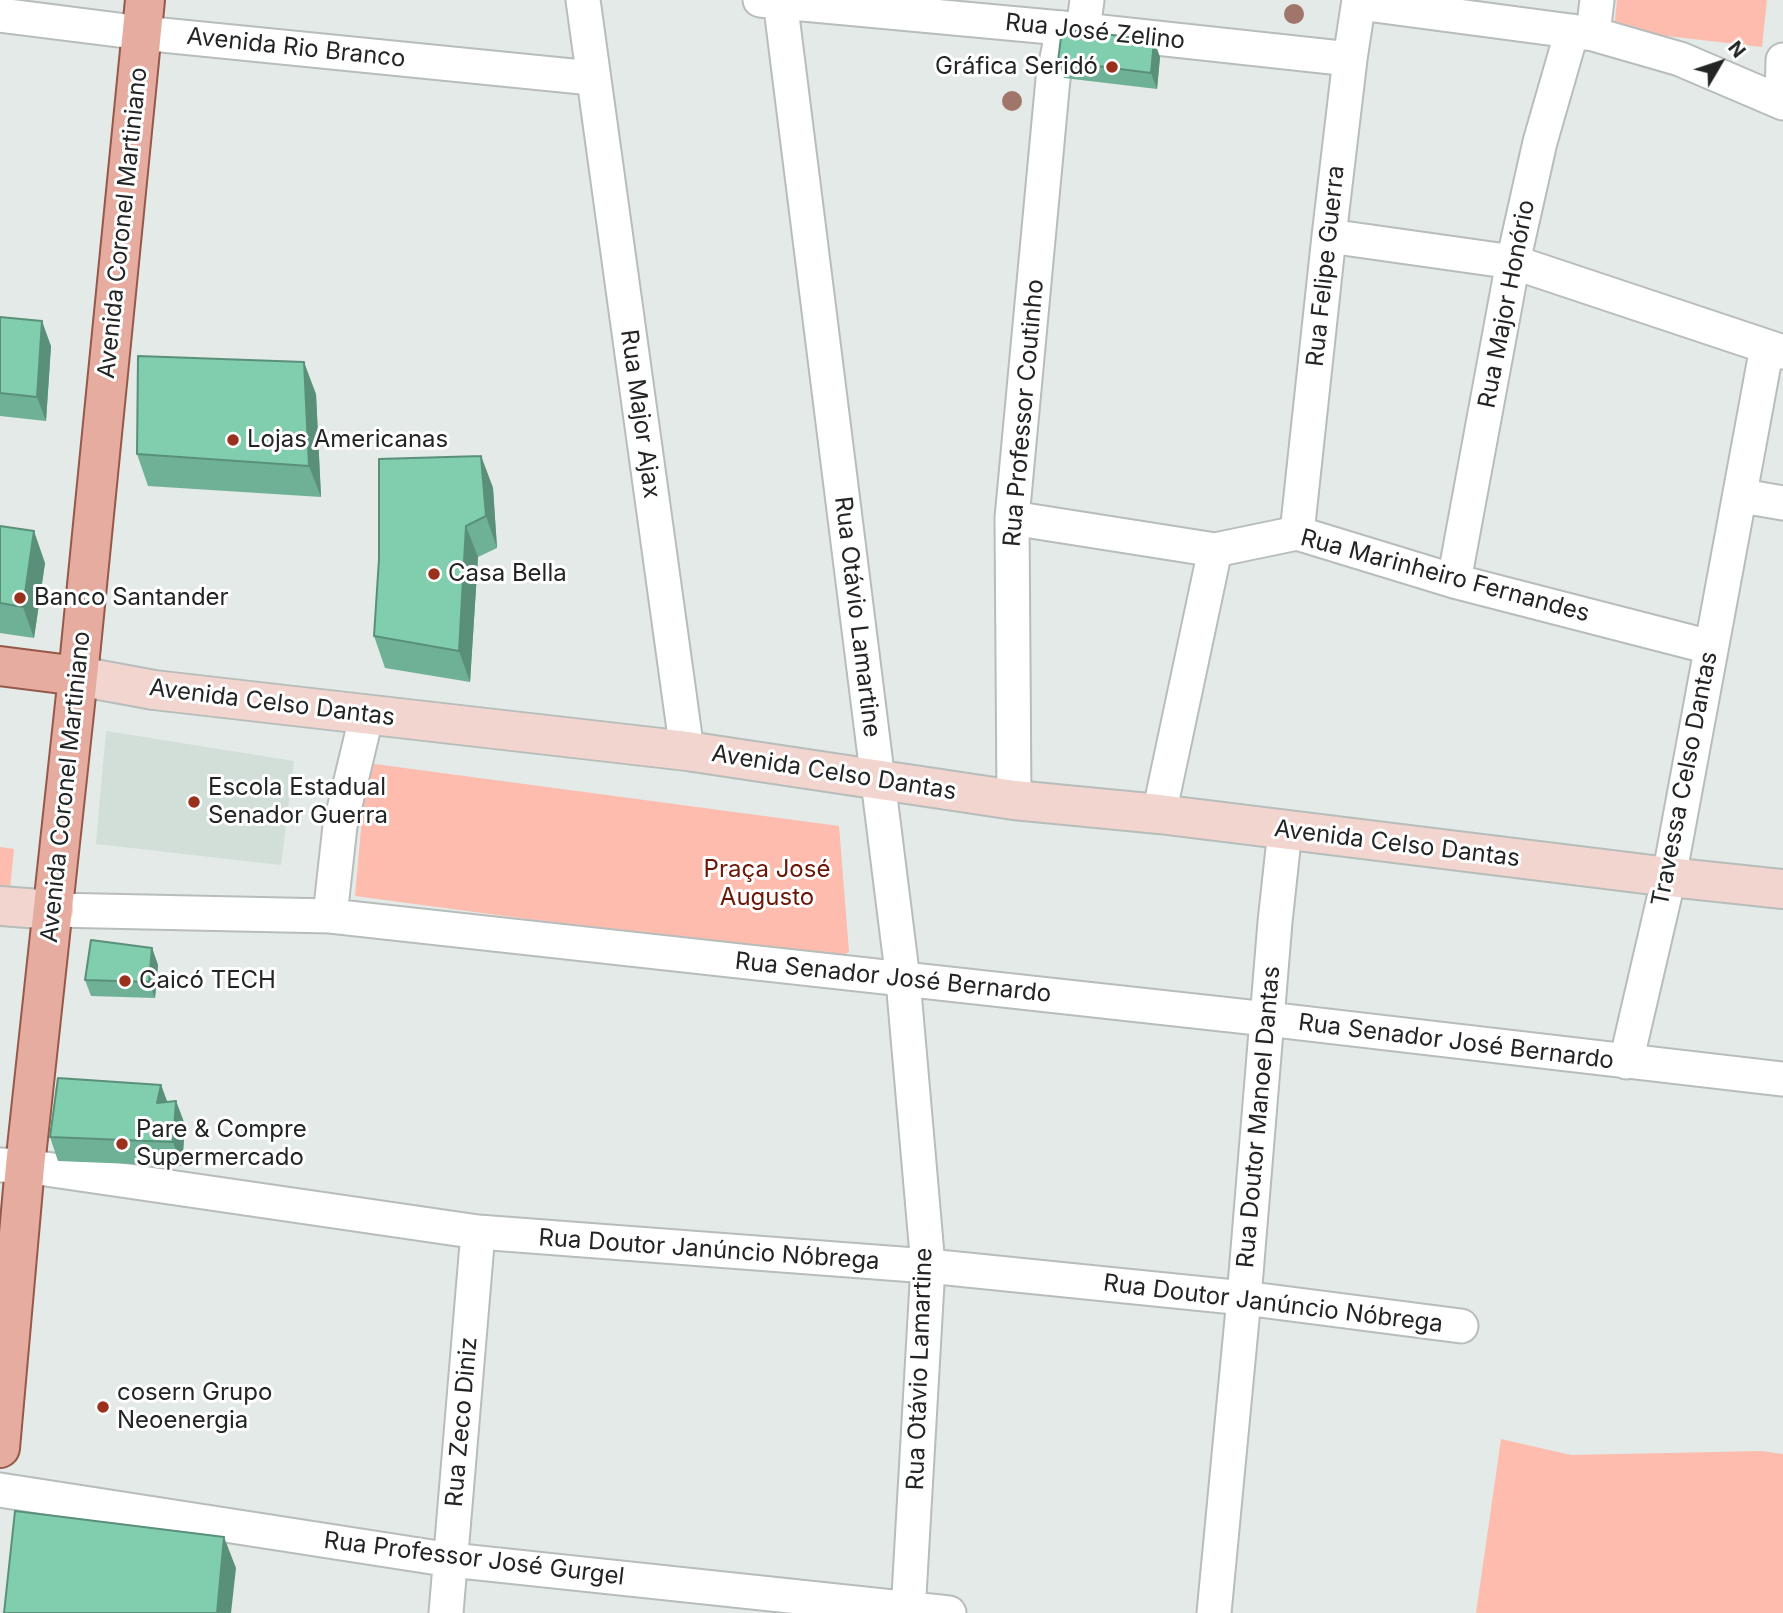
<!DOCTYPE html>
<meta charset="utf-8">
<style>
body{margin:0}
#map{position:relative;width:1783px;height:1613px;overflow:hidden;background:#e3eae7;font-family:Inter,sans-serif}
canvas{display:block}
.north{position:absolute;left:1685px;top:28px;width:70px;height:70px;-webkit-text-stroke:5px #fff;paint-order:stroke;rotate:51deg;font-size:19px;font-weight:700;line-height:28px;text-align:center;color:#232524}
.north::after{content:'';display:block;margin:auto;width:24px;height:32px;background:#232524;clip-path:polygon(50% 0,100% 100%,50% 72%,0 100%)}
</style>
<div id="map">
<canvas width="1783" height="1613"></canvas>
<div class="north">N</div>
</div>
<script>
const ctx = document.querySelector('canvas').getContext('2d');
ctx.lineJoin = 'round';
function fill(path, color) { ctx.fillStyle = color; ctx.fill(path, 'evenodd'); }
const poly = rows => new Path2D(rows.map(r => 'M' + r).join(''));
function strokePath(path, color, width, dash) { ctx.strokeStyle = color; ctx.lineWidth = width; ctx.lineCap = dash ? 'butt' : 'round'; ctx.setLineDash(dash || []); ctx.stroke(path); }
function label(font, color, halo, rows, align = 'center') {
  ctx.font = font + ' Inter,sans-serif'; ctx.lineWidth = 6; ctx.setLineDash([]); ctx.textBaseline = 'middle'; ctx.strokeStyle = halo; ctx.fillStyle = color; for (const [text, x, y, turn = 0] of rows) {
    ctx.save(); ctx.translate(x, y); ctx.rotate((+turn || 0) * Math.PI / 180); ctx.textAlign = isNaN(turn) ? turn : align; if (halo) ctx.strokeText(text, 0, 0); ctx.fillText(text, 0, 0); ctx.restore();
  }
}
fill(poly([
 [106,731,294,761,281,865,96,844]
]), '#d1dfd8');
fill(poly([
 [1617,0,1767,0,1762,47,1614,30],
 [367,763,839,826,849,952,833,960,355,896],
 [0,847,14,849,9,899,0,898],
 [1501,1439,1571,1455,1762,1451,1783,1454,1783,1613,1476,1613]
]), '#fdbcad');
const minor = poly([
 [583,0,687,751],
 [760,0,1083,30,1350,59],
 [780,0,903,980,928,1266,908,1613],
 [1359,3,1593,34,1680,59,1783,103],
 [0,15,142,33,592,78],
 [1083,30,1087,0],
 [1593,34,1597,0],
 [1782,102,1783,60],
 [1329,236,1513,262,1783,352],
 [1742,496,1783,503],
 [1012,518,1215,550,1297,533,1454,581,1710,647],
 [1297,533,1329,236,1350,59,1359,0],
 [1454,581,1513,262,1540,142,1572,31],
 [1014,800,1012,518,1053,79,1063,28],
 [1159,814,1215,550],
 [54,910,330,916,1267,1019,1783,1079],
 [330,916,340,826,367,714],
 [1626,1062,1669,877,1767,347],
 [0,1165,25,1166,478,1232,928,1266,1244,1298,1461,1326],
 [0,1490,451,1560,949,1613],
 [446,1613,478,1232],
 [1214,1613,1244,1298,1275,922,1285,830]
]);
const secondary = poly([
 [78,676,154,690,687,751,1014,800,1159,814,1669,877,1783,889],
 [0,906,54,910]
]);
const primary = poly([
 [0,666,78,676],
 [0,1448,25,1166,78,676,145,0]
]);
strokePath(minor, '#b7bdba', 37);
strokePath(secondary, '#b7bdba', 42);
strokePath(primary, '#95584a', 42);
strokePath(minor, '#fff', 33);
strokePath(secondary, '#f2d5cf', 38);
strokePath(primary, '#e5ac9f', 38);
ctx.fillStyle = '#a0766b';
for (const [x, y] of [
 [1294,14],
 [1012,101]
]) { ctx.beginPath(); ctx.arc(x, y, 10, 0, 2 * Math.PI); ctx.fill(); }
fill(poly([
 [1160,57,1157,89,1064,78,1058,61],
 [0,317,51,346,46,421,0,416],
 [316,394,321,497,148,486,137,454],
 [481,456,493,488,497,548,478,557,470,682,385,668,374,636,379,559],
 [0,526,45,563,34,638,0,633],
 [152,948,158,965,155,998,91,996,85,980],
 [161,1085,167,1102,176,1101,185,1125,182,1166,58,1161,50,1137]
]), '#6eb196');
fill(poly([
 [1154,40,1160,57,1157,89,1151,73],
 [42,321,51,346,46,421,37,397],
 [304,362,316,394,321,497,309,466],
 [481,456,493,488,497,548,486,516],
 [466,526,478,557,470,682,459,651],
 [34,531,45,563,34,638,23,607],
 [152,948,158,965,155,998,149,982],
 [161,1085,170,1109,157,1103],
 [176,1101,185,1125,182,1166,173,1142],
 [224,1537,236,1568,231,1613,217,1613]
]), '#5a907a');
const building = poly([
 [1062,29,1154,40,1151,73,1058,61,1062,29],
 [0,317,42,321,37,397,0,393,0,317],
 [138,356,304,362,309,466,137,454,138,356],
 [481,456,486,516,466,526,459,651,374,636,379,559,379,459,481,456],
 [0,526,34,531,23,607,0,603,0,526],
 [91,940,152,948,149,982,85,980,91,940],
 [58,1078,161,1085,157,1103,176,1101,173,1142,50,1137,58,1078],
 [15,1511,224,1537,217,1613,4,1613,15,1511]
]);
fill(building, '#80ceae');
strokePath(building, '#5a907a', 2);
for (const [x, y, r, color] of [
 [1112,67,7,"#9a311c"],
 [233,440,7,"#9a311c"],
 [434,574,7,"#9a311c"],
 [20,598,7,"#9a311c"],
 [194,802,7,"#9a311c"],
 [125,981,7,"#9a311c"],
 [122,1144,7,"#9a311c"],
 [103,1407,7,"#9a311c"]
]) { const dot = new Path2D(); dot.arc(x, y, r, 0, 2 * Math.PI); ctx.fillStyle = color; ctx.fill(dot); strokePath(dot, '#fff', 2.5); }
label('24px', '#232524', '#fff', [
 ["Rua José Zelino",1095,32,6],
 ["Avenida Rio Branco",296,48,6],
 ["Avenida Coronel Martiniano",123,223,-84],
 ["Rua Felipe Guerra",1326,266,-84],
 ["Rua Major Honório",1507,304,-79],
 ["Rua Professor Coutinho",1024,413,-85],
 ["Rua Major Ajax",640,414,82],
 ["Rua Marinheiro Fernandes",1445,576,15],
 ["Rua Otávio Lamartine",857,617,83],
 ["Avenida Celso Dantas",272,703,7],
 ["Avenida Celso Dantas",834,773,9],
 ["Travessa Celso Dantas",1685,779,-79],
 ["Avenida Coronel Martiniano",66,787,-84],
 ["Avenida Celso Dantas",1397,844,7],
 ["Rua Senador José Bernardo",893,978,6],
 ["Rua Senador José Bernardo",1456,1042,7],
 ["Rua Doutor Manoel Dantas",1259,1117,-85],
 ["Rua Doutor Janúncio Nóbrega",709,1250,4],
 ["Rua Doutor Janúncio Nóbrega",1273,1304,7],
 ["Rua Otávio Lamartine",920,1369,-88],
 ["Rua Zeco Diniz",462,1422,-85],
 ["Rua Professor José Gurgel",474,1559,7]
]);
label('24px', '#232524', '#fff', [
 ["Gráfica Seridó",1098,67,"right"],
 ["Lojas Americanas",247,440],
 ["Casa Bella",448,574],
 ["Banco Santander",34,598],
 ["Escola Estadual",208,788],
 ["Senador Guerra",208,816],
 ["Caicó TECH",139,981],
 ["Pare & Compre",136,1130],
 ["Supermercado",136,1158],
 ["cosern Grupo",117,1393],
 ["Neoenergia",117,1421]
], 'left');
label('24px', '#6a1705', '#fff', [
 ["Praça José",767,870],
 ["Augusto",767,898]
]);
</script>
